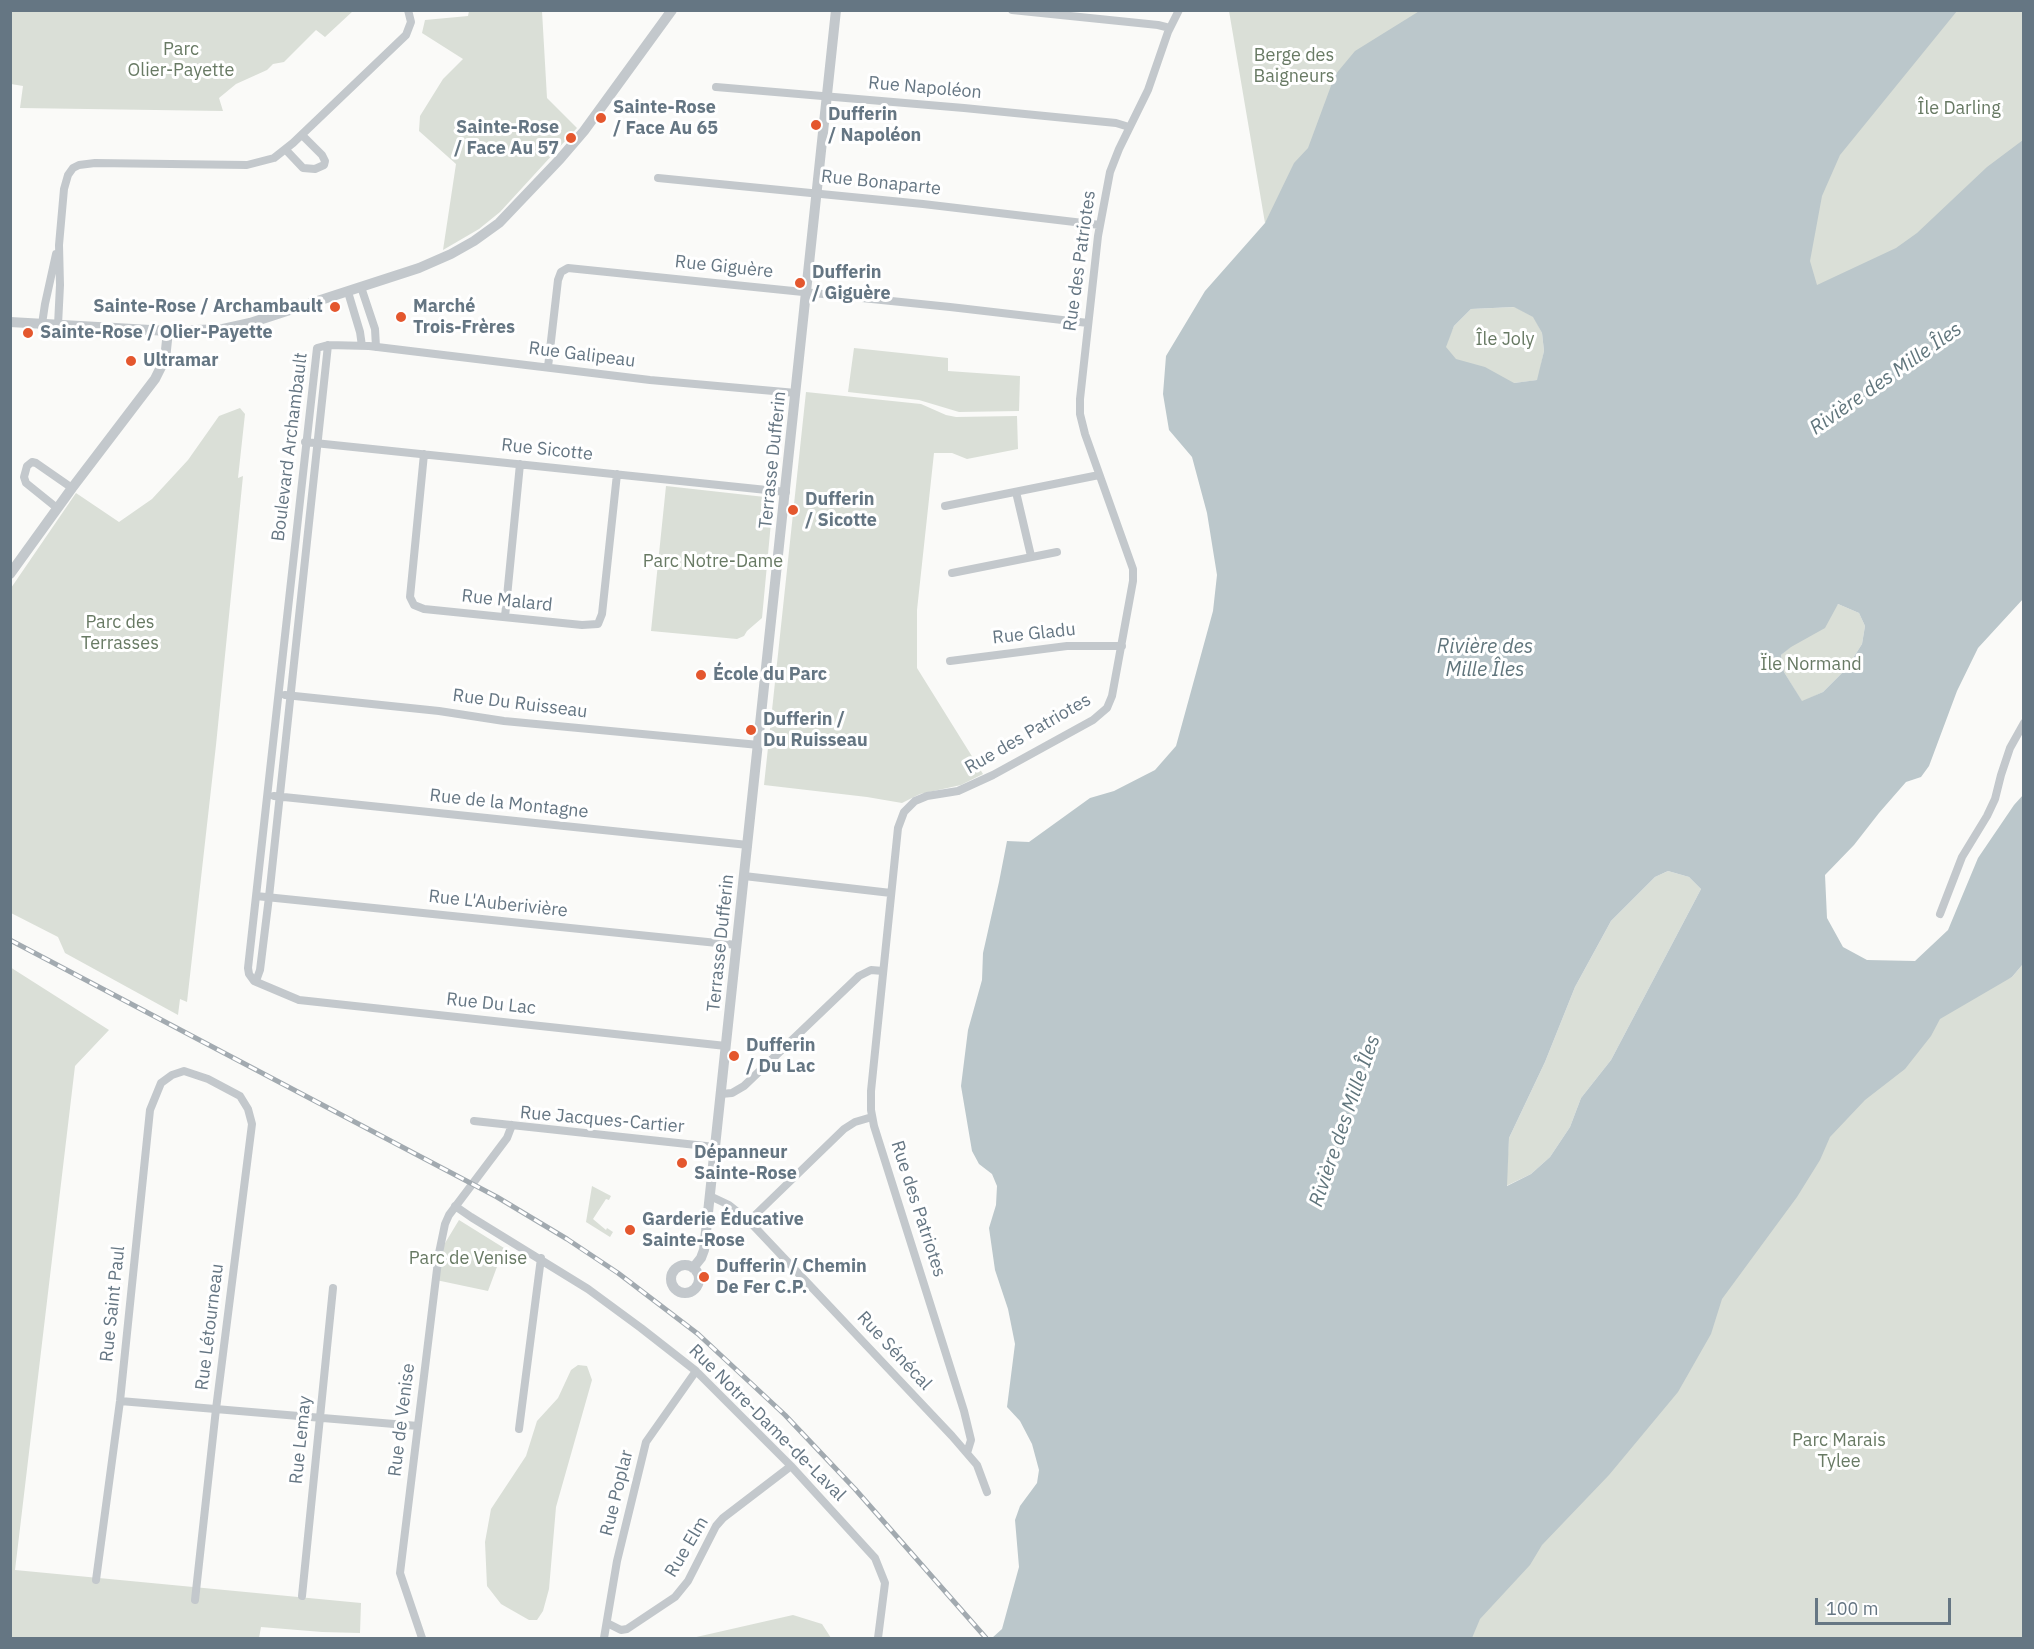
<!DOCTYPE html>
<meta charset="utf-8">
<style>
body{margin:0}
#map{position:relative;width:2034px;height:1649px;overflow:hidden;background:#fafaf8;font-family:"IBM Plex Sans",sans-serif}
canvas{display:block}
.frame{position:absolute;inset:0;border:12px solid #657683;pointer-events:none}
.scale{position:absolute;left:1815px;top:1598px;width:136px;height:27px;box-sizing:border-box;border:3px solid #657683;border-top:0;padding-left:8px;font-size:18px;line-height:21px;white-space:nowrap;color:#657683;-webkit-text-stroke:4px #fff;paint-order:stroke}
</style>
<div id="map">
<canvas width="2034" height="1649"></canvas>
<div class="frame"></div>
<div class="scale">100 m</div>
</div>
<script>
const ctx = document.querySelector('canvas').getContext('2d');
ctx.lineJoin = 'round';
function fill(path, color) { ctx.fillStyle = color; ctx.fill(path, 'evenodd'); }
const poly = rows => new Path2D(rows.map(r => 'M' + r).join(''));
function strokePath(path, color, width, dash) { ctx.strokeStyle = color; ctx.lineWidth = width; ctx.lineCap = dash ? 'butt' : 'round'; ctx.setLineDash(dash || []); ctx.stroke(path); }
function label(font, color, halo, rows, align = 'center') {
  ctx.font = font + ' "IBM Plex Sans",sans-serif'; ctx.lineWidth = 6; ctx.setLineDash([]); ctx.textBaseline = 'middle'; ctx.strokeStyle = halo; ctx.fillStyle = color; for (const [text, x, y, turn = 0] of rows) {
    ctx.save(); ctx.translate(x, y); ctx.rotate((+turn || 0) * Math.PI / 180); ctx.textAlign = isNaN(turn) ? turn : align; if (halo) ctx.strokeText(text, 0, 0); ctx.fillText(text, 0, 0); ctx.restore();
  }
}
fill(poly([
 [11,10,353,10,353,11,325,37,316,30,284,62,273,64,267,70,236,84,219,98,223,111,20,108,23,86,11,84],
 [469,11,542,11,547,98,577,128,500,212,479,229,443,250,456,164,419,131,420,116,443,79,463,59,422,33,425,20,468,16],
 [1229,11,1450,11,1265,223],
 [1939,11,2023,11,2023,155,1923,245,1811,303,1791,267,1809,190],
 [1515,307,1534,317,1542,333,1544,351,1538,380,1514,383,1403,386,1445,346,1454,326,1471,309],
 [854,348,948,358,948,371,1020,376,1019,411,959,412,919,400,848,392],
 [806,392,921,404,946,415,956,417,1017,416,1018,449,967,459,952,453,934,453,917,610,917,668,983,774,961,785,920,794,902,803,867,797,764,785],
 [240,408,245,414,238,478,243,476,216,745,187,1002,180,999,178,1015,65,953,58,937,11,913,11,588,76,493,119,522,152,499,188,460,219,416],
 [666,486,765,497,773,501,762,618,747,631,744,636,737,639,651,631],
 [1838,604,1859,613,1865,626,1862,644,1846,669,1823,692,1802,702,1784,672,1781,655],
 [1668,871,1689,877,1701,889,1611,1060,1581,1098,1570,1127,1550,1157,1531,1174,1506,1186,1509,1138,1545,1062,1575,987,1611,921,1655,877],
 [2023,964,2023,1638,1459,1638,1843,1111,1933,1011,2012,977],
 [10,967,109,1030,75,1066,15,1570,361,1603,360,1633,322,1632,261,1627,259,1638,11,1638],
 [592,1186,611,1196,609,1200,606,1199,593,1219,606,1230,607,1228,613,1232,610,1237,586,1222],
 [459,1220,504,1248,488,1291,436,1280,439,1253],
 [578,1365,587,1366,592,1380,556,1507,549,1589,543,1611,537,1620,529,1620,501,1604,487,1586,485,1542,491,1509,526,1456,537,1421,558,1398,571,1370],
 [793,1615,822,1624,831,1638,692,1638]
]), '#dadfd7');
fill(poly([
 [1421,10,1957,11,1840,155,1822,196,1810,261,1817,285,1896,248,1917,233,1987,167,2023,140,2023,599,1978,648,1957,691,1929,766,1921,777,1906,782,1879,813,1854,845,1825,875,1827,918,1843,947,1867,960,1915,961,1948,930,1978,858,2014,805,2023,795,2023,964,2012,977,1940,1019,1931,1036,1905,1069,1865,1100,1830,1137,1820,1160,1797,1197,1722,1299,1711,1334,1678,1392,1609,1475,1542,1545,1530,1565,1480,1619,1472,1638,992,1638,1002,1629,1019,1567,1015,1520,1020,1506,1037,1483,1039,1470,1032,1444,1020,1421,1007,1407,1015,1344,1008,1309,995,1270,989,1228,996,1205,997,1186,992,1174,979,1164,972,1151,961,1086,968,1030,982,980,983,953,999,882,1007,841,1029,842,1090,798,1114,791,1155,770,1176,746,1213,611,1217,575,1207,513,1192,457,1169,430,1163,394,1166,356,1205,291,1265,223,1294,163,1308,148,1335,75,1355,51],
 [1514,307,1533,317,1542,333,1544,351,1537,380,1514,383,1485,367,1456,359,1446,347,1454,326,1471,309],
 [1838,604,1859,613,1865,626,1862,644,1846,669,1823,692,1802,701,1784,672,1781,655,1791,647,1825,628],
 [1668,871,1689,877,1701,889,1611,1060,1581,1098,1570,1127,1550,1157,1531,1174,1507,1186,1509,1138,1545,1062,1575,987,1611,921,1655,877]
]), '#bbc7cb');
strokePath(poly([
 [1012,10,1158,25,1170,28],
 [716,87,964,108,1116,123,1129,127],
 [286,150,303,168,315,169,324,165,325,161,322,155,302,135],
 [658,178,923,204,1100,225],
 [361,287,375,329,376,347],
 [348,292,360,332,362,346],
 [42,324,45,304,56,254],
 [58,325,60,285,59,245,64,189,68,175,73,168,79,165,95,163,247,165,274,158,293,143,406,35,411,22,408,10],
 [548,367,558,280,561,272,568,268,950,307,1088,323],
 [305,442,786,492],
 [424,454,410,597,414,605,424,609,582,625,598,624,602,614,617,474],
 [1016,492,1031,556],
 [945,506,1099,475],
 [57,508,26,483,24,477,27,466,32,462,36,463,72,488],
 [952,573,1057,552],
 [505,617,520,464],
 [950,661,1067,646,1122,646],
 [285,695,439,711,504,721,759,745],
 [274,796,748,845],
 [744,876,891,893],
 [256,896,737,945],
 [1940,914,1962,857,1987,816,1995,799,2001,775,2010,748,2024,723],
 [256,981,260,970,269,897,328,345],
 [726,1046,299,1000,254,981,249,974,248,968,317,348,328,345,369,346,650,380,796,393],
 [721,1094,732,1093,744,1086,859,976,871,970,883,971],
 [474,1121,715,1147],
 [710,1196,729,1205,749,1221,952,1436,977,1465,987,1492],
 [455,1206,471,1217,588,1289,641,1328,696,1371,791,1466,875,1558,885,1583,878,1638],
 [749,1221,844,1129,855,1122,872,1117],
 [120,1401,418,1426],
 [519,1429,541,1258],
 [967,1453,971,1440,964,1411,874,1126,871,1110,871,1091,898,828,904,812,915,801,927,796,958,791,993,775,1093,720,1107,708,1112,696,1133,581,1133,569,1085,434,1080,414,1080,399,1098,236,1110,172,1119,149,1148,90,1168,32,1179,10],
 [96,1580,120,1401,150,1110,161,1083,172,1075,184,1071,208,1079,240,1096,248,1109,252,1124,216,1409,195,1600],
 [302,1596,333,1288],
 [607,1623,621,1630,627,1629,675,1597,688,1581,716,1526,723,1518,791,1466],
 [422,1638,400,1573,439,1253,445,1224,449,1215,507,1138,512,1125],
 [604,1638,617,1561,646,1442,696,1371]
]), '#c3c8cc', 8);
strokePath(poly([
 [10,322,168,331,223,329,250,323,339,294,419,268,451,254,474,241,499,223,560,159,584,131,672,10],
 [10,574,72,488,155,379,165,359,168,331],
 '671 1279a14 14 0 1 1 28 0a14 14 0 1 1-28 0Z',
 [693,1268,701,1258,704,1250,836,10]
]), '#c3c8cc', 10);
const rail = poly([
 [10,940,497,1197,567,1239,618,1273,698,1334,785,1415,855,1489,986,1638]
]);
strokePath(rail, '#a2aab0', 5);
strokePath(rail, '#fff', 3, [9]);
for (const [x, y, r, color] of [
 [601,118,6,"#e4572e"],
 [816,125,6,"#e4572e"],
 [571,138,6,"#e4572e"],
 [800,283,6,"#e4572e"],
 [335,307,6,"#e4572e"],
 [401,317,6,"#e4572e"],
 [28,333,6,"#e4572e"],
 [131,361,6,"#e4572e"],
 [793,510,6,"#e4572e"],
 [701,675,6,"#e4572e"],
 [751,730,6,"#e4572e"],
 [734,1056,6,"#e4572e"],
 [682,1163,6,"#e4572e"],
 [630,1230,6,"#e4572e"],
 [704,1277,6,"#e4572e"]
]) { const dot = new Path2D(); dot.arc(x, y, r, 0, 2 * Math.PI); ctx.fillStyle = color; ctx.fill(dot); strokePath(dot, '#fff', 2); }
label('18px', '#687a64', '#fff', [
 ["Parc",181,50],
 ["Olier-Payette",181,71],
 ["Berge des",1294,56],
 ["Baigneurs",1294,77],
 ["Île Darling",1959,109],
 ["Île Joly",1505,340],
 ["Parc Notre-Dame",713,562],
 ["Parc des",120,623],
 ["Terrasses",120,644],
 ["Ïle Normand",1811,665],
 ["Parc de Venise",468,1259],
 ["Parc Marais",1839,1441],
 ["Tylee",1839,1462]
]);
label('18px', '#657683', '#fff', [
 ["Rue Napoléon",925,88,5],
 ["Rue Bonaparte",881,183,6],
 ["Rue des Patriotes",1080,261,-82],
 ["Rue Giguère",724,267,6],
 ["Rue Galipeau",582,355,7],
 ["Boulevard Archambault",290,447,-83],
 ["Rue Sicotte",547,450,6],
 ["Terrasse Dufferin",773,460,-84],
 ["Rue Malard",507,601,6],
 ["Rue Gladu",1034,634,-6],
 ["Rue Du Ruisseau",520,704,7],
 ["Rue des Patriotes",1028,734,-30],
 ["Rue de la Montagne",509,804,6],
 ["Rue L'Auberivière",498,904,6],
 ["Terrasse Dufferin",721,943,-84],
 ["Rue Du Lac",491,1004,6],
 ["Rue Jacques-Cartier",602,1120,5],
 ["Rue des Patriotes",918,1209,72],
 ["Rue Saint Paul",113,1304,-84],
 ["Rue Létourneau",210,1327,-83],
 ["Rue Sénécal",894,1351,47],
 ["Rue de Venise",402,1420,-83],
 ["Rue Notre-Dame-de-Laval",767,1423,45],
 ["Rue Lemay",301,1440,-84],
 ["Rue Poplar",617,1493,-76],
 ["Rue Elm",687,1547,-59]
]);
label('bold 18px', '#657683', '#fff', [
 ["Sainte-Rose",613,108],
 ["/ Face Au 65",613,129],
 ["Dufferin",828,115],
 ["/ Napoléon",828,136],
 ["Sainte-Rose",559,128,"right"],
 ["/ Face Au 57",559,149,"right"],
 ["Dufferin",812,273],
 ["/ Giguère",812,294],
 ["Sainte-Rose / Archambault",323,307,"right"],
 ["Marché",413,307],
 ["Trois-Frères",413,328],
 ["Sainte-Rose / Olier-Payette",40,333],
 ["Ultramar",143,361],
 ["Dufferin",805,500],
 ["/ Sicotte",805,521],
 ["École du Parc",713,675],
 ["Dufferin /",763,720],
 ["Du Ruisseau",763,741],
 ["Dufferin",746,1046],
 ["/ Du Lac",746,1067],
 ["Dépanneur",694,1153],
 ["Sainte-Rose",694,1174],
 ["Garderie Éducative",642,1220],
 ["Sainte-Rose",642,1241],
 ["Dufferin / Chemin",716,1267],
 ["De Fer C.P.",716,1288]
], 'left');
label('italic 20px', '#60757c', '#fff', [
 ["Rivière des Mille Îles",1886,379,-35],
 ["Rivière des",1485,647],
 ["Mille Îles",1485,670],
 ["Rivière des Mille Îles",1345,1121,-71]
]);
</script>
